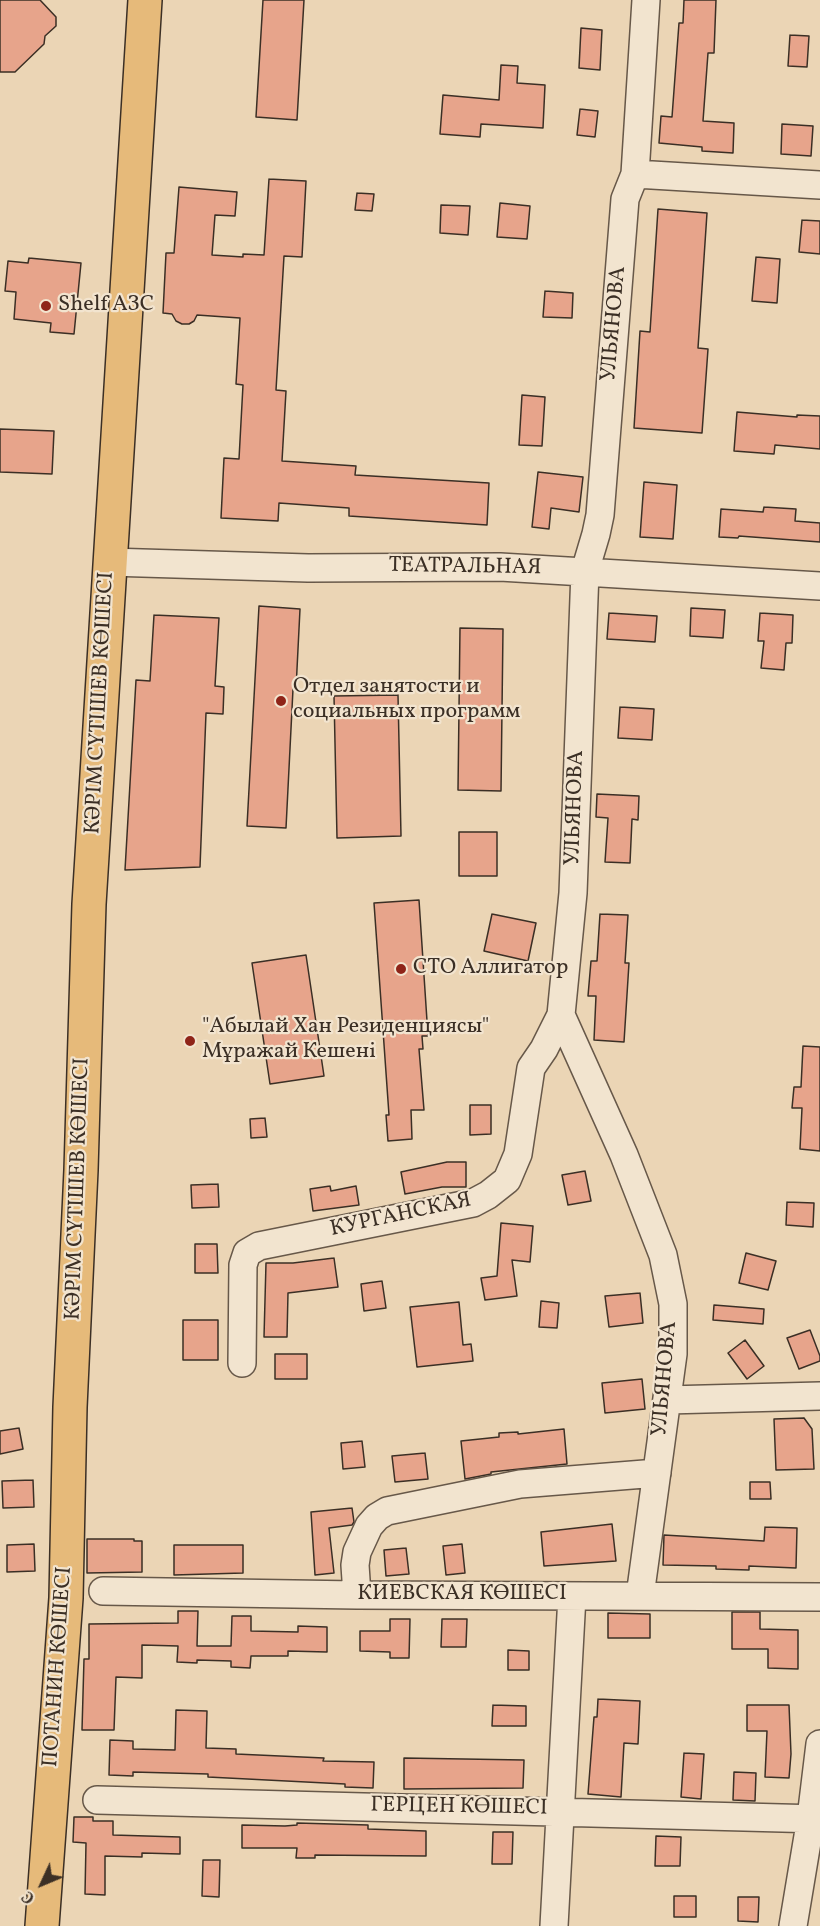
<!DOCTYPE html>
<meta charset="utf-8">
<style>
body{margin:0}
#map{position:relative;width:820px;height:1926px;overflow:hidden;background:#ebd5b5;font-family:Vollkorn,serif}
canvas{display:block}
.north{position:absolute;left:12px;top:1854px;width:60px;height:60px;-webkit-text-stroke:4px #f2e4cf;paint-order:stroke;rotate:226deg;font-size:16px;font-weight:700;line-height:24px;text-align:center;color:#3b2f25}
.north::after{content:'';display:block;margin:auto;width:21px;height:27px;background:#3b2f25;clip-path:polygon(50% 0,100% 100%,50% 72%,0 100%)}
</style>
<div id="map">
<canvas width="820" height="1926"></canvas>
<div class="north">С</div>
</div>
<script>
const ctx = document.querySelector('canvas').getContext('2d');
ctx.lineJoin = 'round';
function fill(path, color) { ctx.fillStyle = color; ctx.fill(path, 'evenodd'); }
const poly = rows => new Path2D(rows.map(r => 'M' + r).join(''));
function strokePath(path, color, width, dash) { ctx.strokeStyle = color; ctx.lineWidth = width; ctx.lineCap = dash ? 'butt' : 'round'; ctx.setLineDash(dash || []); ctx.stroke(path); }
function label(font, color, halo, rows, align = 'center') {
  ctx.font = font + ' Vollkorn,serif'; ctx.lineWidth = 4.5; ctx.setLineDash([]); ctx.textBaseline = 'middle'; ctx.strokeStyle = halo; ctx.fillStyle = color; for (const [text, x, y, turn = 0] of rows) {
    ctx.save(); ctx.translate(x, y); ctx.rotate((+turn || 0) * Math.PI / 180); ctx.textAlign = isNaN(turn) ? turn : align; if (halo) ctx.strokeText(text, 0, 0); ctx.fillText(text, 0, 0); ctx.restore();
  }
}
const building = poly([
 [0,0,40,0,56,17,56,26,45,36,44,44,15,72,0,72,0,0],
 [263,0,304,0,297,120,256,117,263,0],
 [684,0,716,0,714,53,708,53,703,121,734,123,733,153,702,151,702,147,659,143,661,116,672,117,679,23,683,23,684,0],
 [581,28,602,30,600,70,579,68,581,28],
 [790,35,809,36,807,67,788,66,790,35],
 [501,65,518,66,517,83,545,85,543,128,481,124,480,137,440,134,443,95,499,100,501,65],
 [580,109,598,111,595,137,577,135,580,109],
 [782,124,813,126,811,156,781,154,782,124],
 [269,179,306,181,302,257,284,256,276,390,286,391,282,461,356,466,355,475,489,483,487,525,349,516,349,508,279,503,278,521,221,518,224,458,239,459,243,385,236,384,240,318,197,315,194,321,189,324,182,324,176,321,172,314,163,313,166,253,174,253,179,187,237,192,235,216,215,215,212,255,243,257,243,254,264,255,269,179],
 [357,193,374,194,372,211,355,210,357,193],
 [500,203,530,206,527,239,497,237,500,203],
 [441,205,470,206,468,235,440,233,441,205],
 [658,209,707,213,698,348,708,349,702,433,634,428,640,331,650,332,658,209],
 [802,220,820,221,820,254,799,252,802,220],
 [756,257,780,259,777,303,752,301,756,257],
 [29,258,81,263,74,334,50,332,51,323,14,319,16,292,5,291,8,261,28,263,29,258],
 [545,291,573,293,572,318,543,317,545,291],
 [522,395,545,397,542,446,519,445,522,395],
 [737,412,797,417,797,415,820,416,820,449,775,445,774,454,734,451,737,412],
 [0,429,54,431,52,474,0,472,0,429],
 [538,472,583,477,579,512,551,508,549,529,532,527,538,472],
 [644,482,677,485,673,539,640,537,644,482],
 [764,507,796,509,795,521,820,523,820,542,739,536,738,538,719,537,721,509,763,512,764,507],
 [259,606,300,609,296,689,293,689,286,828,247,826,259,606],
 [691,608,725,610,723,638,690,636,691,608],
 [609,613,657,616,655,642,607,639,609,613],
 [760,613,793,615,792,643,786,643,784,670,761,668,764,641,758,641,760,613],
 [154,615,219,618,215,686,224,687,223,714,206,713,200,867,125,870,136,680,150,681,154,615],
 [460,628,503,629,501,791,458,790,460,628],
 [398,695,401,836,337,838,334,696,398,695],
 [620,707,654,709,652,740,618,738,620,707],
 [597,794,639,796,638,820,632,819,630,863,605,862,608,818,596,817,597,794],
 [459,832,497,832,497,876,459,876,459,832],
 [419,900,428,1036,422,1036,423,1049,419,1049,424,1110,411,1110,412,1139,388,1141,386,1115,389,1115,374,903,419,900],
 [492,914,536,923,528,961,484,951,492,914],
 [600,914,628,915,625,963,629,963,624,1042,594,1040,596,996,588,996,591,961,597,961,600,914],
 [306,955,324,1076,270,1084,252,963,306,955],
 [803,1046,820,1047,820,1151,800,1149,802,1108,792,1108,794,1087,801,1087,803,1046],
 [470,1105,491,1105,491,1134,470,1135,470,1105],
 [265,1118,267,1137,251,1138,250,1119,265,1118],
 [447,1162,466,1162,466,1187,442,1187,405,1194,401,1172,447,1162],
 [585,1171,591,1201,568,1205,562,1175,585,1171],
 [218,1184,219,1207,192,1208,191,1185,218,1184],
 [330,1186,331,1191,356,1186,359,1205,313,1211,310,1189,330,1186],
 [787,1202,814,1203,813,1227,786,1225,787,1202],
 [501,1223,533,1226,530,1262,512,1260,517,1296,485,1300,481,1278,497,1276,501,1223],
 [195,1244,217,1244,218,1273,195,1273,195,1244],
 [746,1253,776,1261,768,1290,739,1283,746,1253],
 [334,1258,338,1287,288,1293,287,1337,264,1337,266,1263,293,1263,334,1258],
 [382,1281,386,1308,364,1311,361,1284,382,1281],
 [640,1293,643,1323,609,1327,605,1296,640,1293],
 [541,1301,559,1303,557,1328,539,1327,541,1301],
 [459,1302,463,1345,471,1344,473,1361,417,1367,410,1307,459,1302],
 [714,1305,764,1309,763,1324,713,1320,714,1305],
 [183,1320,218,1320,218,1360,183,1360,183,1320],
 [810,1330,820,1356,820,1361,799,1369,787,1338,810,1330],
 [745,1340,764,1366,747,1379,728,1353,745,1340],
 [275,1354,307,1354,307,1379,275,1379,275,1354],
 [642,1379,645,1409,605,1413,602,1383,642,1379],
 [804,1418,812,1429,814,1469,776,1470,774,1419,804,1418],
 [19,1428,23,1449,0,1454,0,1431,19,1428],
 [564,1429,567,1464,491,1472,491,1474,465,1479,461,1441,499,1437,499,1433,518,1432,518,1434,564,1429],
 [362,1441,365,1467,343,1469,341,1443,362,1441],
 [425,1453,428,1479,395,1482,392,1456,425,1453],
 [33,1480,34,1507,3,1508,2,1481,33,1480],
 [750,1482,770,1482,771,1499,750,1499,750,1482],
 [352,1508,354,1522,352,1525,329,1528,334,1573,315,1575,311,1512,352,1508],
 [612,1524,616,1561,544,1566,541,1532,612,1524],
 [765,1527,797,1528,796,1568,749,1566,749,1570,716,1569,716,1566,663,1565,664,1535,764,1541,765,1527],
 [87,1539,134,1539,134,1541,142,1541,142,1572,87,1573,87,1539],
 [34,1544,35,1571,7,1572,7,1545,34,1544],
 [462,1544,465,1573,446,1575,443,1546,462,1544],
 [174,1545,243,1545,243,1573,174,1575,174,1545],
 [406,1548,409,1574,386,1576,384,1550,406,1548],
 [178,1611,198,1611,197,1646,231,1646,232,1616,251,1616,251,1631,298,1632,298,1626,327,1627,327,1652,288,1651,288,1656,251,1656,250,1668,231,1667,231,1661,197,1660,197,1663,177,1662,178,1646,142,1645,142,1678,116,1677,114,1730,82,1730,84,1659,89,1659,89,1624,178,1623,178,1611],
 [732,1612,760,1612,760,1629,798,1630,798,1669,768,1668,768,1649,732,1649,732,1612],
 [608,1613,650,1614,650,1638,608,1638,608,1613],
 [390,1619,410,1619,409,1658,390,1658,390,1652,360,1651,360,1631,390,1631,390,1619],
 [442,1619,467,1619,466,1647,441,1647,442,1619],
 [508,1650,529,1651,529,1670,508,1670,508,1650],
 [598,1699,640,1701,638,1744,624,1743,621,1797,588,1794,594,1717,597,1717,598,1699],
 [493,1705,526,1706,526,1726,492,1726,493,1705],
 [747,1705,789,1705,791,1754,789,1778,765,1777,767,1731,747,1731,747,1705],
 [176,1710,207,1711,206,1748,236,1749,236,1754,324,1758,323,1761,374,1762,373,1788,345,1787,345,1784,208,1777,208,1774,133,1772,133,1776,109,1775,110,1740,133,1741,133,1749,175,1750,176,1710],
 [684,1753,704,1754,701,1799,681,1797,684,1753],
 [404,1758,524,1760,523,1788,404,1789,404,1758],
 [734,1772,756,1773,755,1801,733,1800,734,1772],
 [74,1817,93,1817,93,1821,113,1821,113,1835,180,1837,180,1854,142,1853,142,1857,105,1856,105,1895,85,1894,86,1843,73,1842,74,1817],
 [297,1823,368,1825,368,1829,426,1831,426,1856,315,1855,315,1858,296,1858,297,1848,242,1848,242,1825,285,1826,297,1825,297,1823],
 [493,1832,513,1832,512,1864,492,1864,493,1832],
 [656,1836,681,1837,680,1866,655,1866,656,1836],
 [203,1860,220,1860,219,1897,202,1896,203,1860],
 [674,1896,696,1896,696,1917,674,1917,674,1896],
 [738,1897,759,1897,758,1922,738,1921,738,1897]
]);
fill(building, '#e7a48b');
strokePath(building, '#3b2f25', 1.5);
const minor = poly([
 [635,174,820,185],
 [109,562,308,568,500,567,820,586],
 [242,1363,243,1265,247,1253,259,1246,473,1203,488,1195,507,1180,518,1154,531,1068,544,1049,561,1015],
 [667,1400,820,1396],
 [103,1591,357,1595,820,1597],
 [357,1595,355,1565,357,1552,369,1526,377,1517,387,1511,520,1484,657,1473],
 [640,1596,673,1354,673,1304,663,1255,624,1155,561,1015,573,893,585,571,596,534,600,515,625,199,635,174,646,0],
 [97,1800,820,1819],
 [554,1926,572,1596],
 [793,1926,811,1818,820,1744]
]);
const major = poly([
 [42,1926,66,1598,70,1407,81,1170,89,904,145,0]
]);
strokePath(minor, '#675849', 30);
strokePath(major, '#3b2f25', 36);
strokePath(minor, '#f2e4cf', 27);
strokePath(major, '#e6ba7a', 33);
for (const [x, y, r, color] of [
 [46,306,6,"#8f2418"],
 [281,701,6,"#8f2418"],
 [401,969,6,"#8f2418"],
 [190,1041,6,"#8f2418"]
]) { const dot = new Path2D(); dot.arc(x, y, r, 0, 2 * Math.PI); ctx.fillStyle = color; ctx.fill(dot); strokePath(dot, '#f2e4cf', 2); }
label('22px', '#3b2f25', '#f2e4cf', [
 ["Shelf АЗС",58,306],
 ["Отдел занятости и",293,688],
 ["социальных программ",293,713],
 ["СТО Аллигатор",413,969],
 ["\"Абылай Хан Резиденциясы\"",202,1028],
 ["Мұражай Кешені",202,1053]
], 'left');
label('22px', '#3b2f25', '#f2e4cf', [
 ["УЛЬЯНОВА",615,324,-85],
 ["ТЕАТРАЛЬНАЯ",465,568,1],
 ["КӘРІМ СҮТІШЕВ КӨШЕСІ",101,703,-87],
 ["УЛЬЯНОВА",576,808,-88],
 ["КӘРІМ СҮТІШЕВ КӨШЕСІ",79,1189,-88],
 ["КУРГАНСКАЯ",401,1216,-12],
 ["УЛЬЯНОВА",666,1379,-85],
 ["КИЕВСКАЯ КӨШЕСІ",462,1595],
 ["ПОТАНИН КӨШЕСІ",59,1667,-86],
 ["ГЕРЦЕН КӨШЕСІ",459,1808,1]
]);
</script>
